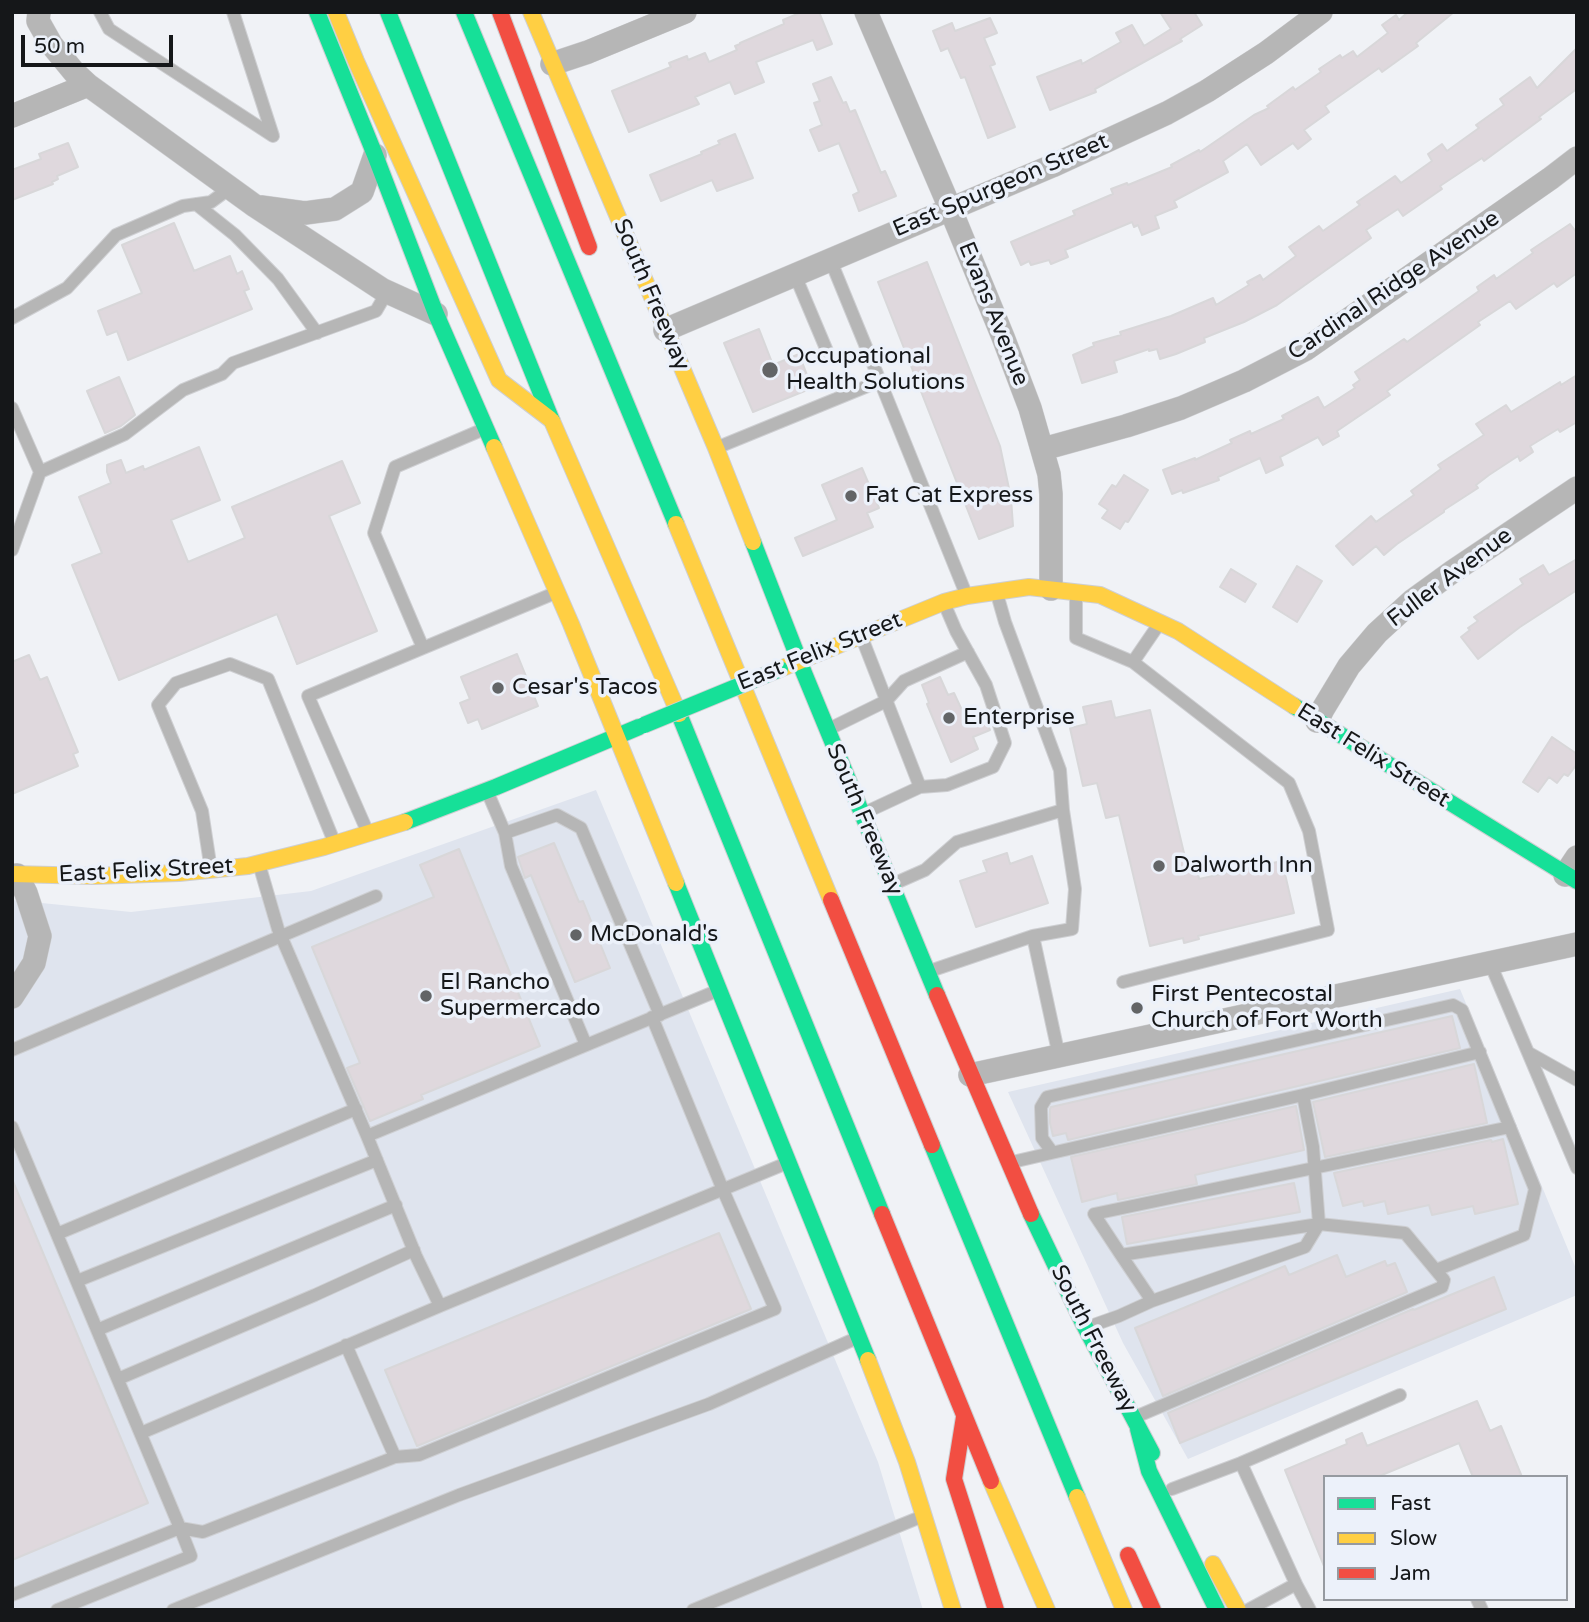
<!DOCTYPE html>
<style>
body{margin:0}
#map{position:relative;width:1589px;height:1622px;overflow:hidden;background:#f0f2f6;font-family:"Varela Round",sans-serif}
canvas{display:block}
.frame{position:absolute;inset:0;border:14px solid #151719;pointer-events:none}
.legend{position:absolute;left:1323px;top:1475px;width:245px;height:126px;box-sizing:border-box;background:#ecf1fa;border:2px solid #969aa0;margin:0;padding:9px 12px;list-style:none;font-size:21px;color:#151719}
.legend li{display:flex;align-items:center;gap:14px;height:35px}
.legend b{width:35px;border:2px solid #969aa0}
.scale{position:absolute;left:21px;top:35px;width:152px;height:32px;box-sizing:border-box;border:4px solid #151719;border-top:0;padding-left:9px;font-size:21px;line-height:24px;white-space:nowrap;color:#151719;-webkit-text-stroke:5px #ecf1fa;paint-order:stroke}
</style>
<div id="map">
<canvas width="1589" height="1622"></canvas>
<div class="frame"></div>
<ul class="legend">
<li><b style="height:9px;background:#16e098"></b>Fast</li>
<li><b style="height:9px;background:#ffcf43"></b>Slow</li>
<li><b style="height:9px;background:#f24e42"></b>Jam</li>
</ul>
<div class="scale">50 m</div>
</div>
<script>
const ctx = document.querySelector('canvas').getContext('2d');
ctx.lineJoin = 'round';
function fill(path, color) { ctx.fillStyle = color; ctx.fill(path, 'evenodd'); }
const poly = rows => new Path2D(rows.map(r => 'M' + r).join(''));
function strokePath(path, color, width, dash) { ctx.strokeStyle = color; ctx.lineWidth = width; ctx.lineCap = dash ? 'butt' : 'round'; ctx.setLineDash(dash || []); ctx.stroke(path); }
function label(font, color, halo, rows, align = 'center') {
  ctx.font = font + ' "Varela Round",sans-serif'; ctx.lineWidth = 7; ctx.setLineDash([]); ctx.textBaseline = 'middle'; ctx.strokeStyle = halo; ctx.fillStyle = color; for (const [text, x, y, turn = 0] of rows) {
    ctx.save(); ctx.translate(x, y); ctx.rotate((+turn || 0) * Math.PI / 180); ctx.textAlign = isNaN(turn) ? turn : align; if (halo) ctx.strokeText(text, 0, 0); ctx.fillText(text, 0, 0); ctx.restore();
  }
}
fill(poly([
 [596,790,878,1462,923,1610,12,1610,12,900,131,912,311,891],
 [1460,989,1577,1271,1577,1295,1188,1459,1123,1343,1008,1092]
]), '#dfe4ee');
const building = poly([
 [802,12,819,12,832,44,817,50,813,40,756,62,764,82,735,94,730,82,695,97,699,104,629,132,612,91,671,67,669,63,687,56,688,60,705,53,709,62,737,50,735,46,740,44,740,43,784,24,783,20,802,12],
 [1160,12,1194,12,1202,25,1180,39,1182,41,1095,89,1096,92,1050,110,1037,77,1081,60,1082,64,1121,42,1116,33,1132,25,1144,46,1171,29,1160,12],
 [1408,12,1454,12,1416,43,1418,46,1382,72,1379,68,1325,106,1329,112,1304,130,1311,139,1298,149,1293,143,1261,165,1247,144,1223,161,1228,172,1174,201,1177,207,1155,216,1159,228,1142,235,1138,225,1134,227,1132,222,1065,250,1068,257,1051,264,1049,260,1031,265,1029,261,1021,265,1011,242,1075,215,1073,211,1113,194,1111,189,1127,183,1128,185,1172,167,1171,165,1199,150,1200,152,1254,115,1269,108,1267,106,1293,87,1295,90,1321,72,1319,69,1340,55,1342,58,1353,51,1357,57,1388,33,1382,25,1396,15,1399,20,1408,12],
 [990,18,997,33,984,38,995,64,990,66,1015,127,988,138,965,77,961,78,948,48,941,51,933,31,952,23,955,31,990,18],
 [1577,48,1577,88,1574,91,1539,117,1541,119,1484,161,1482,158,1440,186,1442,189,1403,216,1398,209,1366,230,1371,238,1277,305,1244,322,1204,338,1205,342,1176,354,1160,359,1157,349,1149,351,1149,349,1114,361,1117,372,1082,383,1073,355,1094,346,1093,343,1121,335,1120,332,1171,316,1213,298,1216,305,1249,285,1247,282,1260,275,1263,280,1296,256,1289,247,1319,226,1323,231,1360,205,1357,202,1395,176,1401,183,1432,161,1428,154,1442,144,1447,151,1479,128,1476,125,1504,105,1500,99,1530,77,1537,88,1577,48],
 [831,77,843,103,846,102,850,112,855,110,881,173,885,171,896,196,859,211,853,195,859,192,839,143,819,151,810,130,822,125,814,103,820,101,813,84,831,77],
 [735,134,753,178,717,191,712,180,661,201,650,175,702,154,701,152,720,144,718,141,735,134],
 [68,143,78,167,57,176,58,179,52,182,53,184,12,200,12,170,41,159,39,154,68,143],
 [174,223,194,271,230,256,237,274,242,271,249,289,244,291,252,309,128,360,117,331,107,335,98,311,142,293,122,245,174,223],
 [1570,224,1577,233,1577,273,1557,287,1554,283,1516,309,1510,301,1478,322,1480,325,1387,391,1390,395,1337,431,1339,436,1323,445,1318,437,1280,457,1283,465,1266,473,1260,458,1218,477,1219,480,1183,493,1182,490,1172,494,1163,470,1195,458,1195,460,1232,443,1230,440,1250,431,1251,434,1284,419,1282,416,1318,397,1324,408,1355,388,1353,385,1360,380,1355,372,1404,339,1407,342,1479,291,1477,287,1494,275,1496,279,1533,253,1531,250,1570,224],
 [927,262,1000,446,1011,498,1013,526,979,539,878,282,927,262],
 [759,329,773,365,799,354,812,388,753,412,724,343,759,329],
 [1577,375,1577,422,1560,432,1558,429,1530,446,1533,452,1520,461,1518,456,1489,475,1476,485,1478,488,1444,510,1444,512,1397,544,1384,555,1376,546,1353,565,1336,546,1371,516,1376,522,1414,495,1411,491,1441,469,1438,465,1484,435,1476,424,1506,405,1511,412,1560,382,1561,385,1577,375],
 [119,377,135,415,121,426,105,433,87,391,119,377],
 [199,447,220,500,171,520,188,562,245,538,232,507,342,461,360,503,329,516,377,631,297,664,277,614,119,680,72,565,102,553,79,497,111,483,107,472,107,465,121,460,126,473,143,466,144,470,199,447],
 [862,468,879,508,867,513,873,527,803,556,795,538,837,520,822,485,862,468],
 [1124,475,1148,490,1128,522,1125,521,1120,529,1102,518,1108,510,1099,504,1112,485,1116,487,1124,475],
 [1577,559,1577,590,1520,627,1478,659,1461,637,1470,630,1468,628,1478,621,1474,617,1523,584,1520,579,1543,565,1549,575,1577,559],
 [1297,566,1322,581,1297,622,1273,607,1297,566],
 [1231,569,1256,584,1245,602,1220,587,1231,569],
 [517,654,538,706,482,729,478,719,468,723,460,703,470,699,461,677,517,654],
 [29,655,40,680,47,677,78,752,73,754,78,766,12,794,12,662,29,655],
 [940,677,948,695,954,693,967,721,983,714,990,730,973,737,978,749,951,762,927,704,929,703,922,685,940,677],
 [1111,701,1115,718,1150,710,1188,870,1197,868,1199,879,1282,861,1294,913,1198,936,1199,939,1184,943,1183,938,1150,946,1119,815,1106,818,1097,783,1083,786,1070,728,1087,724,1083,707,1111,701],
 [1552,737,1577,754,1577,764,1568,776,1564,774,1557,783,1549,777,1538,792,1523,782,1552,737],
 [554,843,579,902,583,901,610,968,575,982,531,875,525,878,518,857,554,843],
 [459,849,540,1046,421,1095,423,1099,370,1121,347,1068,360,1063,312,947,434,897,420,865,459,849],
 [1007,853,1010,864,1032,856,1048,903,976,927,960,881,987,872,983,861,1007,853],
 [1452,1016,1460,1048,1068,1140,1066,1133,1053,1136,1050,1123,1050,1109,1051,1107,1452,1016],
 [1474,1064,1487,1123,1325,1157,1313,1102,1474,1064],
 [1296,1106,1304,1150,1195,1175,1197,1184,1118,1200,1117,1193,1082,1202,1071,1157,1296,1106],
 [1503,1139,1518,1204,1475,1214,1473,1206,1432,1215,1429,1205,1388,1214,1385,1201,1364,1206,1363,1201,1343,1206,1334,1173,1491,1140,1492,1142,1503,1139],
 [12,1179,148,1503,12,1560,12,1179],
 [1294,1183,1300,1212,1127,1244,1122,1217,1294,1183],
 [719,1233,751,1309,417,1446,385,1370,719,1233],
 [1337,1255,1346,1277,1385,1261,1387,1266,1395,1263,1407,1292,1163,1396,1135,1328,1285,1266,1289,1275,1337,1255],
 [1494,1277,1506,1309,1180,1443,1168,1413,1413,1309,1414,1310,1494,1277],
 [1477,1401,1490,1431,1501,1426,1522,1477,1473,1477,1459,1443,1377,1477,1325,1477,1324,1566,1285,1470,1347,1444,1346,1440,1362,1433,1367,1446,1477,1401]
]);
fill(building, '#dfd8dd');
strokePath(building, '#d8d7d9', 2);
const lane = poly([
 [100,12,109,29,273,136,233,12],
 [196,204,235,235,278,279,317,333],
 [795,275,827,351],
 [12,318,67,288,116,235,183,206,211,202,230,188],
 [880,381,966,594],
 [12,408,40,472],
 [716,448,880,381,830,259],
 [12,550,40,472,125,434,183,390,222,374,233,363,376,311,387,292],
 [1076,592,1076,638,1133,662,1159,624],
 [997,594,1005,622,1060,770,1063,810],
 [862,638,920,787],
 [423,648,555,593],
 [827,730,886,701,904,681,968,652],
 [487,791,505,833,511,866,586,1045],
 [862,814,920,787,947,785,993,767,1005,743,986,685,956,631,944,603],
 [368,833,308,696,423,648,374,533,395,467,484,429],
 [505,833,557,815,581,828,660,1015],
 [259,864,278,929,367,1136,416,1256,440,1306,787,1163],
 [211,870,202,811,158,705,176,683,230,664,268,679,335,844],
 [891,885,925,870,957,842,1063,810,1075,889,1072,929,1033,936],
 [1490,963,1577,1168],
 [927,972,1033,936,1059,1056],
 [1123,982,1328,930,1309,831,1289,783,1133,662],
 [12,1050,376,896],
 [1529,1053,1577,1080],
 [1303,1095,1480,1052],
 [12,1127,180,1528,203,1532,395,1457,346,1345],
 [367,1136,719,990],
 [1052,1152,1042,1138,1041,1107,1047,1097,1453,1005,1462,1010,1535,1189,1524,1235,1436,1270],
 [1008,1163,1303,1095,1313,1147,1319,1224,1405,1233,1444,1280,1442,1287,1133,1418],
 [57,1234,356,1109],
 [1121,1255,1319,1224,1305,1247,1152,1301,1121,1255,1094,1214,1510,1127],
 [77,1281,377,1160],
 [1088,1327,1119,1316,1152,1301],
 [97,1330,396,1205],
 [118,1379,315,1295,414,1250],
 [141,1433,440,1306],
 [395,1457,419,1455,775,1309,723,1190,652,1017],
 [1172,1489,1241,1463],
 [1296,1584,1310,1610],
 [12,1595,180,1528,191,1556,57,1610],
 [1477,1599,1482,1610],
 [173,1610,459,1495,709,1404,859,1337],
 [693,1610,923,1516],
 [1248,1610,1296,1584,1241,1463,1400,1395]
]);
const street = poly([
 [39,12,38,21,51,44,74,72,88,85,255,206,383,290,436,314],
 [866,12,950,208,1003,337,1030,408,1049,474,1051,494,1051,589],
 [552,64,588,52,685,12],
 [12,116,88,85],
 [261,207,305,213,335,209,362,192,375,155],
 [665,330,1052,166,1167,113,1207,91,1266,53,1321,12],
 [1043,449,1126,426,1181,408,1244,381,1306,349,1551,178,1577,158],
 [1317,721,1323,709,1349,666,1377,633,1412,601,1452,572,1577,488],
 [1565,875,1577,857],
 [12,997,34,963,40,936,26,893,17,875],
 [970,1075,1577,944]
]);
const fast = poly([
 [317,12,375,155,436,314,494,447],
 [388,12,552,421],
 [464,12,676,524],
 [753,542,804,673,937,995],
 [1294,706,1577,881],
 [679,714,882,1214],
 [405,822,496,787,639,727],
 [676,883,868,1360],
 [932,1145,1077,1497],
 [1031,1214,1083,1323,1152,1453],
 [1138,1429,1149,1471,1217,1610]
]);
const slow = poly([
 [336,12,356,61,499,380,550,419],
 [531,12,716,448,753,542],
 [552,421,679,714],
 [494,447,571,624,676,883],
 [676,524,831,900],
 [780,669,944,602,967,596,1029,587,1100,595,1178,631,1294,706],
 [12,874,93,876,179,873,248,866,324,847,405,822],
 [868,1360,907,1462,953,1610],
 [991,1481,1047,1610],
 [1077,1497,1124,1610],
 [1213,1564,1238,1610]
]);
const jam = poly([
 [500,12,589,247],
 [831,900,932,1145],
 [937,995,1031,1214],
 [882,1214,991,1481],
 [964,1417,954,1479,996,1610],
 [1128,1555,1153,1610]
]);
strokePath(lane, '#cecfd2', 14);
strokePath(street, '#cecfd2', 24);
strokePath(fast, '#cecfd2', 18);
strokePath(slow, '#cecfd2', 18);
strokePath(jam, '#cecfd2', 18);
strokePath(lane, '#b6b6b6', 12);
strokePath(street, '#b6b6b6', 23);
strokePath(fast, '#16e098', 16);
strokePath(slow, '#ffcf43', 16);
strokePath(jam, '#f24e42', 16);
const fastBridge = poly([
 [644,725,780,669]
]);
strokePath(fastBridge, '#cecfd2', 18, []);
strokePath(fastBridge, '#16e098', 16);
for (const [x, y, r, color] of [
 [770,370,9,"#626466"],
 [851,496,7,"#626466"],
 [498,688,7,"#626466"],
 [949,718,7,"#626466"],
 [1159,866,7,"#626466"],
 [576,935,7,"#626466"],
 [426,996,7,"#626466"],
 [1137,1008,7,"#626466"]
]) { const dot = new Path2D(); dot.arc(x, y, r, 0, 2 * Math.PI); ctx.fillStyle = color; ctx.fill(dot); strokePath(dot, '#ecf1fa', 2.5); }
label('23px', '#151719', '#ecf1fa', [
 ["East Spurgeon Street",1001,186,-23],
 ["Cardinal Ridge Avenue",1394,286,-34],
 ["South Freeway",651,295,67],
 ["Evans Avenue",993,314,68],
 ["Fuller Avenue",1450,578,-37],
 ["East Felix Street",820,652,-22],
 ["East Felix Street",1373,756,32],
 ["South Freeway",864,820,67],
 ["East Felix Street",146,871,-3],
 ["South Freeway",1093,1339,63]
]);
label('23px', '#151719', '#ecf1fa', [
 ["Occupational",786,357],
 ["Health Solutions",786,383],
 ["Fat Cat Express",865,496],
 ["Cesar's Tacos",512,688],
 ["Enterprise",963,718],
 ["Dalworth Inn",1173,866],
 ["McDonald's",590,935],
 ["El Rancho",440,983],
 ["Supermercado",440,1009],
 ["First Pentecostal",1151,995],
 ["Church of Fort Worth",1151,1021]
], 'left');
</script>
